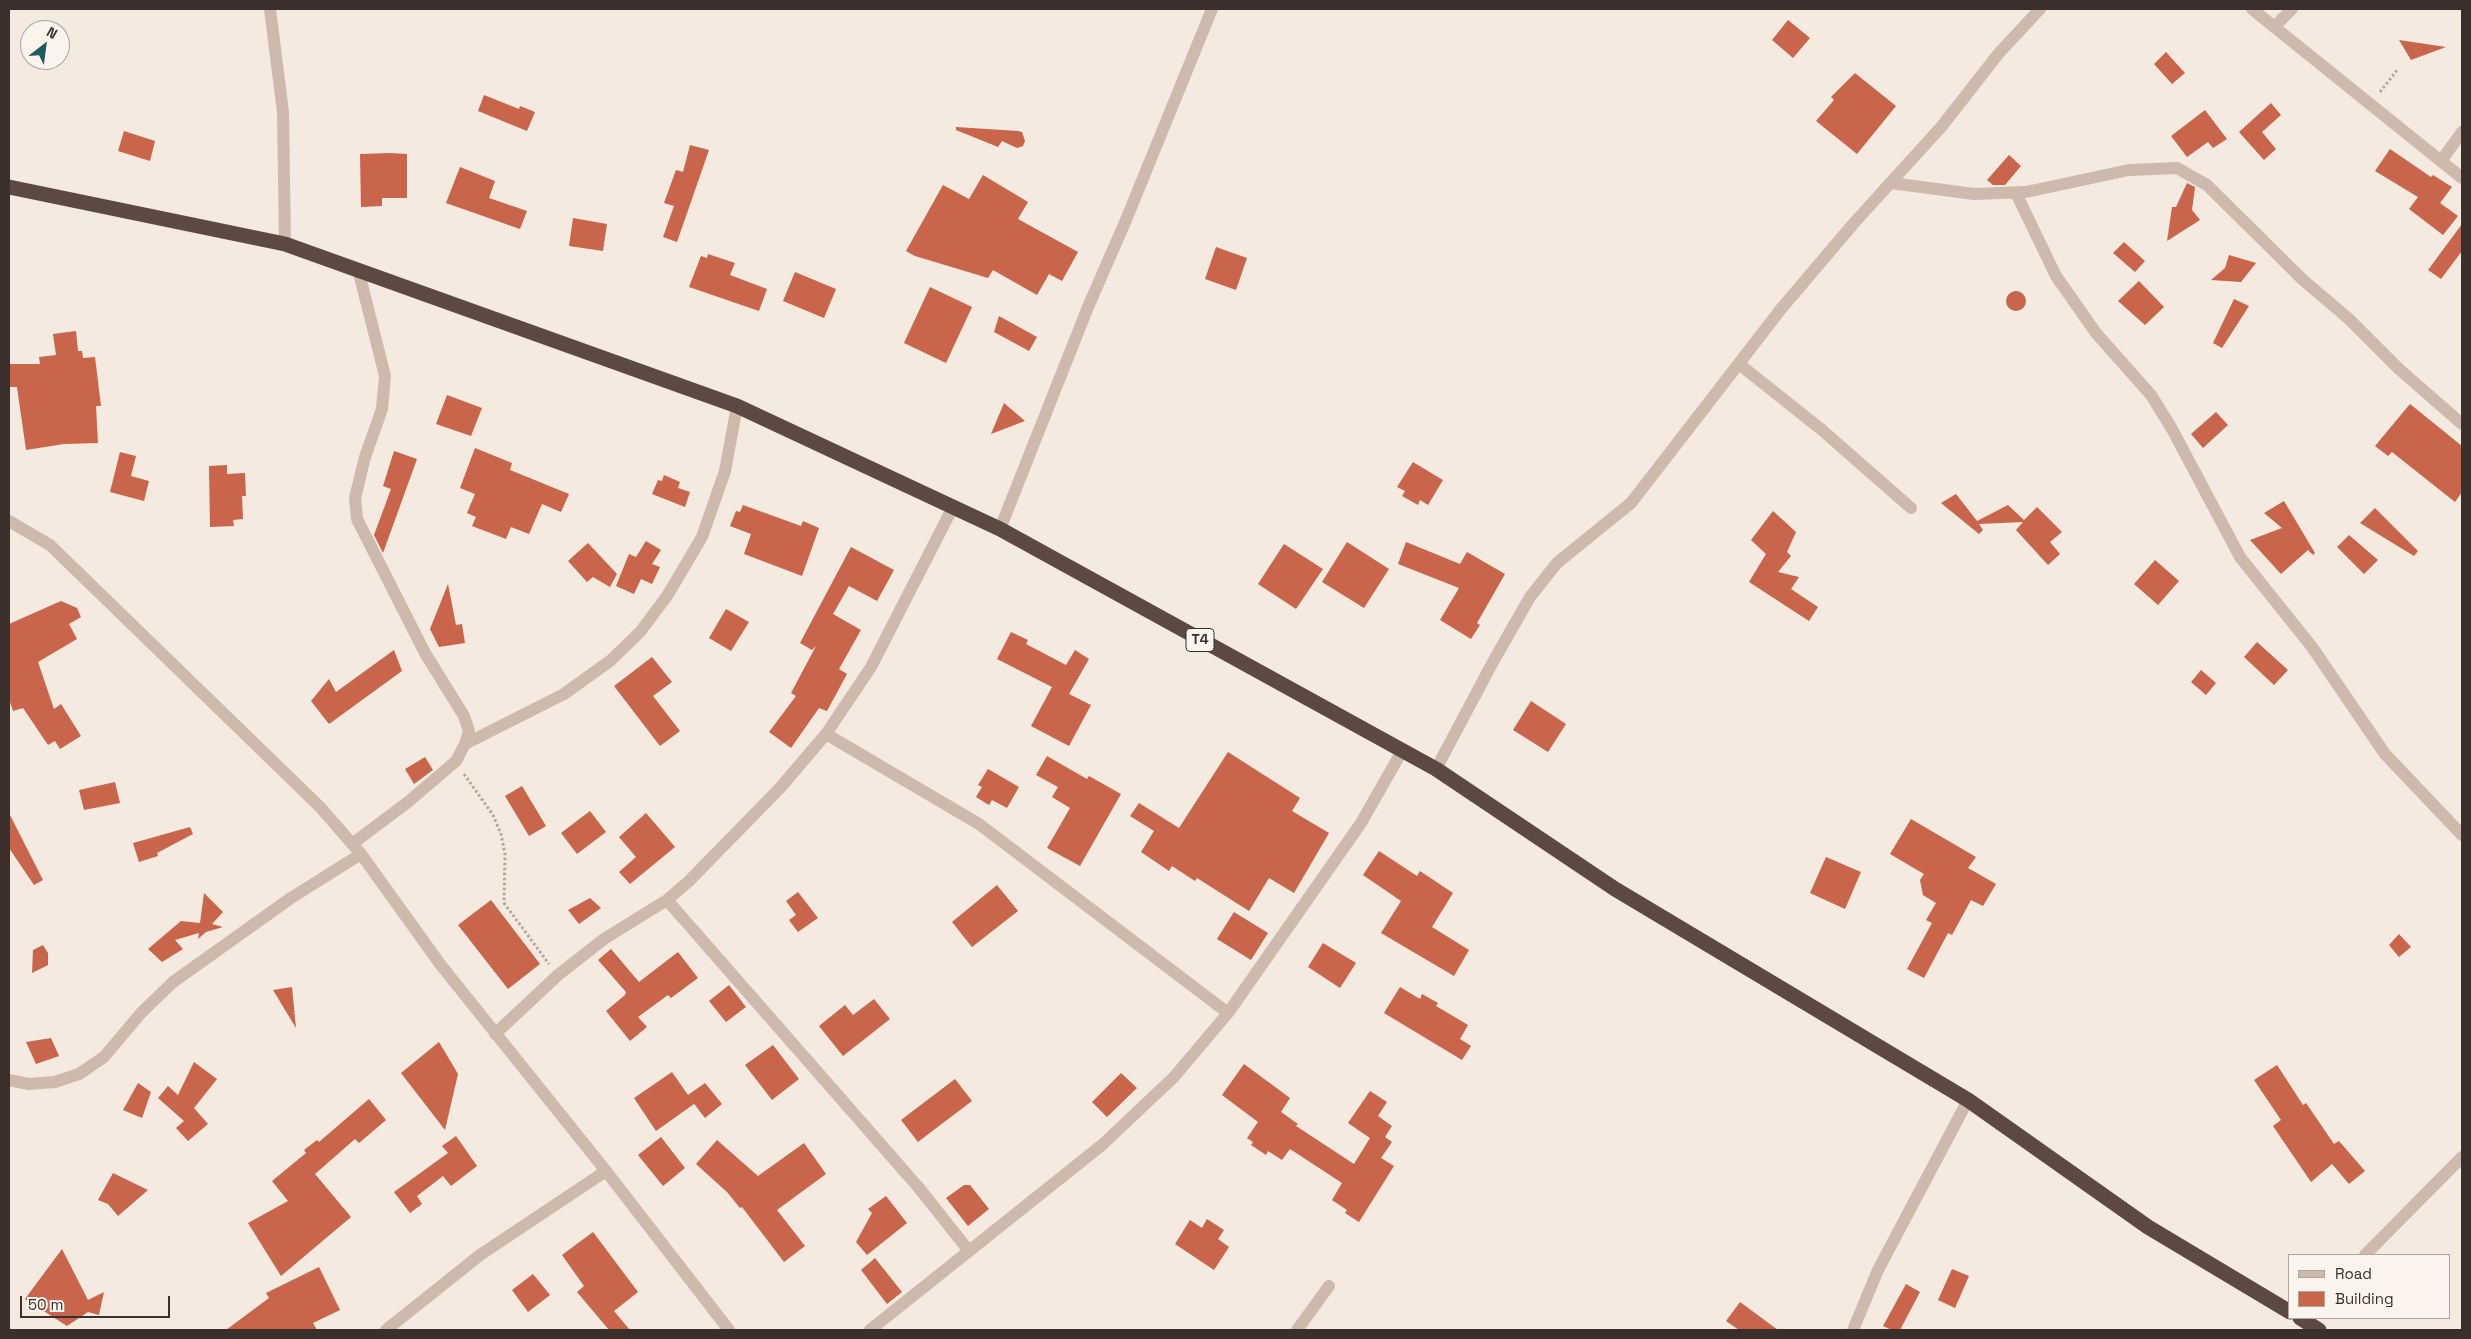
<!DOCTYPE html>
<style>
body{margin:0}
#map{position:relative;width:2471px;height:1339px;overflow:hidden;background:#f4eae0;font-family:"Space Grotesk",sans-serif}
canvas{display:block}
.frame{position:absolute;inset:0;border:10px solid #3b2f2b;pointer-events:none}
.legend{position:absolute;left:2288px;top:1254px;width:162px;height:65px;box-sizing:border-box;background:#fbf4ed;border:1px solid #aea59f;margin:0;padding:6px 9px;list-style:none;font-size:15px;color:#3b2f2b}
.legend li{display:flex;align-items:center;gap:10px;height:25px}
.legend b{width:25px;border:1px solid #aea59f}
.north{position:absolute;left:20px;top:20px;width:50px;height:50px;box-sizing:border-box;background:#fbf4ed;border:1px solid #aea59f;border-radius:50%;rotate:30deg;font-size:14px;font-weight:700;line-height:20px;text-align:center;color:#3b2f2b}
.north::after{content:'';display:block;margin:auto;width:18px;height:22px;background:#1f5b5d;clip-path:polygon(50% 0,100% 100%,50% 72%,0 100%)}
.scale{position:absolute;left:20px;top:1296px;width:150px;height:22px;box-sizing:border-box;border:2px solid #3b2f2b;border-top:0;padding-left:6px;font-size:15px;line-height:18px;white-space:nowrap;color:#3b2f2b;-webkit-text-stroke:4px #fbf4ed;paint-order:stroke}
</style>
<div id="map">
<canvas width="2471" height="1339"></canvas>
<div class="frame"></div>
<ul class="legend">
<li><b style="height:6px;background:#cdbaac"></b>Road</li>
<li><b style="height:14px;background:#c8654b"></b>Building</li>
</ul>
<div class="north">N</div>
<div class="scale">50 m</div>
</div>
<script>
const ctx = document.querySelector('canvas').getContext('2d');
ctx.lineJoin = 'round';
function fill(path, color) { ctx.fillStyle = color; ctx.fill(path, 'evenodd'); }
const poly = rows => new Path2D(rows.map(r => 'M' + r).join(''));
function strokePath(path, color, width, dash) { ctx.strokeStyle = color; ctx.lineWidth = width; ctx.lineCap = dash ? 'butt' : 'round'; ctx.setLineDash(dash || []); ctx.stroke(path); }
function label(font, color, halo, rows, align = 'center') {
  ctx.font = font + ' "Space Grotesk",sans-serif'; ctx.lineWidth = 4.5; ctx.setLineDash([]); ctx.textBaseline = 'middle'; ctx.strokeStyle = halo; ctx.fillStyle = color; for (const [text, x, y, turn = 0] of rows) {
    ctx.save(); ctx.translate(x, y); ctx.rotate((+turn || 0) * Math.PI / 180); ctx.textAlign = isNaN(turn) ? turn : align; if (halo) ctx.strokeText(text, 0, 0); ctx.fillText(text, 0, 0); ctx.restore();
  }
}
fill(poly([
 [1788,20,1810,38,1793,58,1772,40],
 [2399,40,2446,47,2411,60],
 [2166,52,2185,73,2172,84,2154,64],
 [1855,73,1896,106,1857,154,1816,121,1834,100,1831,97],
 [484,95,519,109,520,106,535,112,527,131,478,111],
 [2271,103,2281,115,2262,132,2276,149,2264,160,2239,132],
 [2205,110,2227,139,2213,148,2208,142,2187,157,2171,136],
 [956,127,1018,131,1022,132,1025,141,1023,146,1017,148,1002,141,998,147,956,130],
 [124,131,155,141,150,161,118,151],
 [690,145,709,150,677,242,663,237,674,206,664,203,676,170,683,172],
 [2390,149,2431,177,2433,175,2452,187,2440,203,2458,216,2443,235,2409,209,2418,197,2375,171],
 [390,153,407,154,407,198,382,198,382,206,361,207,360,154],
 [2009,155,2021,166,2005,185,1993,185,1987,180],
 [460,167,495,181,489,198,527,211,520,229,446,203],
 [983,175,1028,202,1018,219,1078,252,1062,281,1049,274,1037,295,993,270,988,278,915,256,906,251,943,185,969,199],
 [2187,183,2195,187,2192,210,2200,220,2167,241,2172,207,2176,207],
 [573,218,607,224,603,251,569,246],
 [2462,224,2462,251,2441,279,2428,270],
 [2124,242,2145,261,2135,272,2113,253],
 [1216,247,1247,258,1236,290,1205,279],
 [708,254,735,263,730,275,767,289,759,311,689,287,701,256,707,258],
 [2229,255,2256,263,2241,282,2211,280,2225,268],
 [795,272,836,289,824,318,783,301],
 [2139,281,2164,307,2145,325,2118,301],
 [930,287,972,307,946,363,904,343],
 '2006 301a10 10 0 1 1 20 0a10 10 0 1 1-20 0Z',
 [2234,299,2249,306,2222,348,2213,343],
 [999,316,1037,337,1029,351,994,332],
 [76,331,78,351,82,351,83,358,95,357,101,406,96,406,98,443,64,444,26,450,17,387,9,387,9,364,40,364,39,357,56,355,53,334],
 [447,395,482,408,471,436,436,424],
 [1004,403,1025,421,991,434],
 [2410,404,2462,446,2462,492,2455,502,2392,452,2388,456,2375,446],
 [2216,412,2228,425,2203,448,2191,434],
 [475,448,512,463,510,470,569,494,561,512,542,504,529,534,511,527,506,539,472,526,476,517,467,513,475,494,460,488],
 [394,451,417,459,383,553,374,535,391,489,383,486],
 [120,452,136,456,131,476,149,481,144,501,110,492],
 [1413,462,1443,480,1428,505,1420,500,1418,505,1402,496,1405,491,1397,487],
 [227,465,227,474,245,473,246,496,242,496,243,519,233,520,234,526,210,527,209,466],
 [664,475,680,482,678,488,690,492,685,507,652,494,658,480,662,481],
 [1956,494,1977,521,2008,505,2024,520,2037,507,2062,532,2050,542,2060,554,2048,565,2016,530,2023,522,1979,524,1983,530,1979,534,1941,503],
 [2284,501,2315,553,2313,555,2308,550,2281,574,2250,540,2282,528,2264,513],
 [743,505,801,526,803,521,819,528,802,576,744,554,751,534,730,526,736,511,740,512],
 [2375,508,2418,551,2414,556,2360,523],
 [1773,511,1796,532,1787,552,1791,556,1778,572,1799,577,1791,589,1818,607,1809,621,1749,582,1766,554,1751,540],
 [2349,535,2378,560,2364,574,2337,547],
 [646,541,661,550,652,564,660,567,652,584,641,579,634,594,616,586,629,554,636,557],
 [1347,542,1389,569,1364,608,1322,582],
 [1406,542,1460,564,1467,552,1505,574,1477,623,1480,625,1471,639,1440,620,1459,588,1398,564],
 [588,543,617,574,610,587,593,577,587,582,568,561],
 [1284,544,1323,569,1296,609,1258,584],
 [851,547,894,570,877,601,849,586,833,614,861,630,839,669,847,674,827,711,819,708,791,748,769,732,796,696,791,693,816,646,812,650,800,643],
 [2155,560,2179,581,2158,605,2134,584],
 [448,584,456,625,462,624,465,643,439,647,430,629],
 [61,601,77,608,81,617,69,624,77,639,38,662,54,709,61,704,81,736,60,749,55,741,48,745,23,708,13,711,9,699,9,624],
 [726,609,749,622,731,651,709,638],
 [1011,632,1028,640,1026,644,1066,665,1075,650,1089,659,1069,694,1091,705,1069,746,1031,726,1052,687,997,659],
 [2257,642,2288,670,2274,685,2244,657],
 [394,650,402,671,329,724,311,701,329,679,336,692],
 [652,657,672,682,653,696,680,731,660,746,614,686],
 [2201,670,2216,683,2206,695,2191,682],
 [1531,701,1566,724,1548,752,1513,730],
 [1228,752,1300,798,1292,811,1329,833,1294,893,1269,878,1249,911,1197,878,1195,881,1172,866,1169,871,1141,852,1154,831,1130,816,1139,803,1179,828],
 [1047,756,1087,779,1089,776,1121,794,1080,866,1047,848,1070,808,1052,797,1058,787,1036,775],
 [425,757,433,770,414,784,405,769],
 [988,769,1019,787,1007,808,992,800,989,805,976,797,982,787,978,785],
 [115,782,120,803,84,810,79,790],
 [522,786,546,826,529,836,505,796],
 [590,811,606,832,577,854,561,833],
 [9,813,43,880,34,885,9,848],
 [646,813,675,847,630,884,619,872,636,857,619,837],
 [1911,819,1976,857,1968,868,1996,884,1983,906,1971,900,1952,935,1948,933,1924,978,1907,969,1932,923,1926,920,1936,903,1923,895,1920,880,1924,874,1890,854],
 [190,827,193,834,157,853,158,856,139,862,133,843],
 [1379,851,1417,876,1420,871,1453,893,1432,927,1469,950,1454,976,1381,933,1401,901,1363,875],
 [1826,857,1861,872,1845,909,1810,893],
 [997,885,1018,911,972,947,952,922],
 [798,892,818,918,798,932,789,920,796,915,786,901],
 [204,893,223,912,212,924,223,927,206,932,198,939,199,933,175,940,183,949,162,962,148,949,181,921,200,923],
 [590,898,601,908,579,924,568,910],
 [491,900,540,964,508,989,458,925],
 [1234,912,1268,933,1251,960,1217,939],
 [2399,934,2411,947,2399,957,2389,945],
 [1323,943,1356,963,1340,988,1308,967],
 [43,945,48,953,48,965,32,973,33,950],
 [611,949,639,982,678,952,698,978,671,998,668,995,638,1017,647,1027,630,1041,606,1011,625,995,626,992,598,960],
 [729,985,746,1007,726,1022,709,1001],
 [292,987,296,1028,273,990],
 [1400,987,1420,999,1422,994,1438,1003,1436,1006,1468,1025,1460,1039,1471,1046,1462,1060,1384,1013],
 [874,999,890,1019,843,1056,819,1026,845,1005,853,1015],
 [51,1038,59,1056,36,1064,26,1042],
 [439,1042,458,1074,445,1130,401,1073],
 [773,1045,799,1079,772,1100,745,1065],
 [194,1062,217,1079,194,1108,208,1124,188,1141,176,1128,184,1121,158,1098,168,1086,178,1095],
 [1244,1064,1290,1098,1281,1112,1298,1124,1296,1126,1354,1164,1370,1138,1348,1123,1370,1091,1387,1102,1378,1116,1392,1126,1385,1137,1392,1142,1381,1158,1394,1166,1359,1222,1345,1213,1347,1210,1332,1200,1342,1183,1290,1149,1282,1160,1268,1151,1266,1155,1251,1145,1253,1142,1247,1138,1258,1122,1222,1095],
 [2277,1065,2303,1105,2306,1103,2334,1144,2339,1141,2365,1171,2349,1184,2332,1164,2311,1182,2273,1126,2281,1120,2254,1080],
 [672,1072,688,1095,705,1083,722,1104,705,1118,688,1096,694,1104,656,1131,634,1098],
 [1121,1073,1137,1088,1107,1117,1092,1102],
 [955,1079,972,1101,931,1132,930,1131,931,1132,918,1142,901,1120],
 [138,1083,151,1092,142,1118,123,1110],
 [369,1099,386,1120,359,1143,355,1139,315,1174,351,1217,281,1276,248,1223,288,1201,272,1181,306,1153,304,1150,317,1140,319,1142],
 [456,1136,477,1166,451,1186,443,1176,417,1196,422,1204,410,1213,394,1192,448,1153,442,1146],
 [661,1137,685,1168,663,1186,638,1155],
 [717,1140,758,1176,804,1143,826,1174,777,1210,805,1246,784,1262,742,1207,740,1208,727,1192,696,1164],
 [113,1173,148,1190,118,1216,108,1204,98,1200],
 [964,1185,970,1185,989,1209,968,1226,946,1198],
 [886,1196,907,1223,867,1255,856,1242,872,1213,868,1209],
 [1207,1219,1224,1230,1218,1239,1229,1247,1214,1270,1175,1244,1190,1220,1202,1228],
 [593,1232,638,1292,614,1311,630,1330,609,1330,577,1292,584,1286,562,1255],
 [62,1249,88,1300,104,1292,99,1315,88,1312,67,1326,25,1299],
 [875,1258,902,1292,887,1304,861,1270],
 [319,1267,340,1310,313,1323,317,1330,226,1330,269,1298,266,1293],
 [1952,1269,1969,1276,1955,1308,1938,1300],
 [533,1274,550,1295,528,1312,512,1290],
 [1906,1284,1920,1292,1900,1330,1892,1330,1883,1326],
 [1740,1302,1778,1330,1739,1330,1726,1321]
]), '#c8654b');
strokePath(poly([
 [2380,92,2398,69],
 [464,774,493,815,501,834,505,854,504,903,549,964]
]), '#b9a496', 3, [2.5, 2.5]);
strokePath(poly([
 [270,9,283,112,285,244],
 [2252,9,2462,178],
 [2275,26,2292,9],
 [2441,161,2462,132],
 [1891,183,1974,194,2026,192,2129,170,2177,168,2207,185,2303,280,2349,319,2399,369,2462,424],
 [2016,193,2056,276,2096,333,2151,395,2172,429,2240,557,2312,647,2385,754,2462,835],
 [1739,364,1822,430,1911,508],
 [9,521,50,545,320,807,361,854,440,964,606,1171,729,1330],
 [1000,529,1088,307,1126,220,1212,9],
 [826,734,979,824,1228,1013],
 [465,744,564,694,610,661,640,632,667,596,702,537,725,471,737,406],
 [1436,769,1494,660,1530,597,1557,563,1631,503,1781,309,1854,223,1942,126,1999,53,2040,9],
 [352,844,408,802,456,761,465,744,469,731,464,716,425,653,357,519,355,498,365,457,382,409,385,376,358,269],
 [667,900,919,1188,969,1251],
 [495,1034,558,975,604,939,667,900,689,881,780,788,826,734,871,667,953,507],
 [9,1080,29,1084,55,1082,79,1074,104,1057,141,1013,173,982,291,898,361,854],
 [2365,1255,2462,1157],
 [386,1330,480,1255,606,1171],
 [870,1330,1102,1145,1174,1077,1228,1013,1361,823,1402,751],
 [1297,1330,1329,1286],
 [1853,1330,1878,1270,1968,1100]
]), '#cdbaac', 12);
strokePath(poly([
 [9,187,285,244,737,406,1000,529,1436,769,1615,889,1968,1100,2148,1227,2290,1312],
 [2300,1318,2319,1330]
]), '#5c4942', 15);
for (const [x, y, w] of [
 [1200,640,28]
]) { const box = new Path2D(); box.roundRect(x - w / 2, y - 11.5, w, 23, 4); ctx.fillStyle = '#fbf4ed'; ctx.fill(box); strokePath(box, '#3b2f2b', 1); }
label('bold 14px', '#3b2f2b', null, [
 ["T4",1200,640]
]);
</script>
